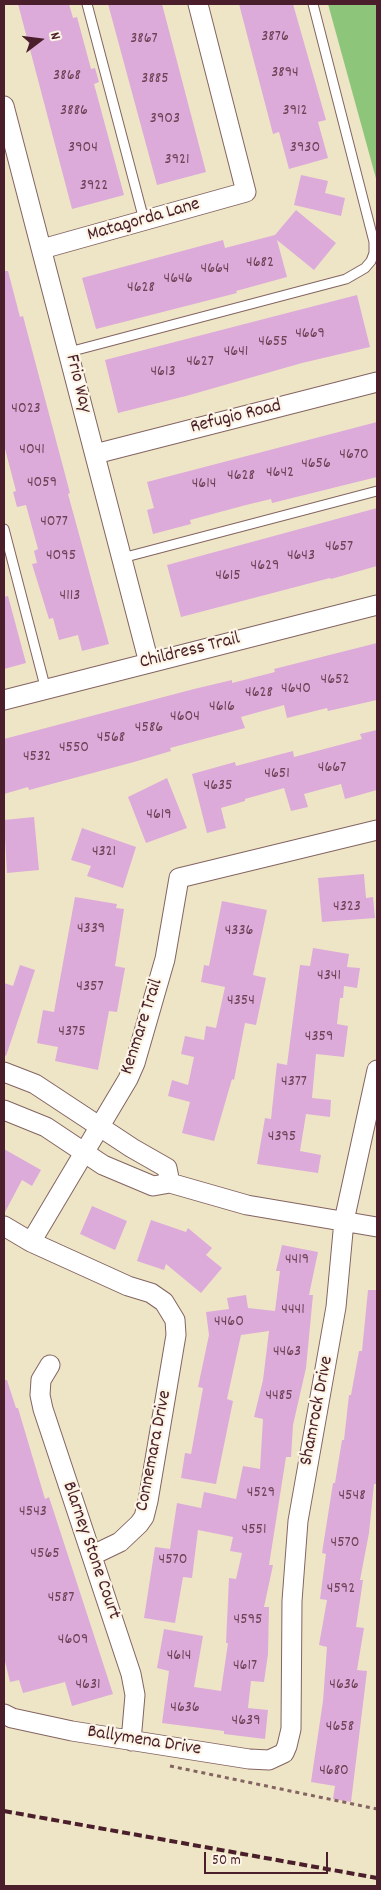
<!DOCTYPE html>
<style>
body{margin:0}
#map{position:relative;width:381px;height:1890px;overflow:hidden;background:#eee5c6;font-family:Dekko,sans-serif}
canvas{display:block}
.frame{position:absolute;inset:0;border:5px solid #4a1f2b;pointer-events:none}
.north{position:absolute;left:15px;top:15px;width:50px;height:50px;-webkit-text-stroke:4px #fcf5e5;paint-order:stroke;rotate:75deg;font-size:14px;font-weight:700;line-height:20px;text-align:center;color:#4a1f2b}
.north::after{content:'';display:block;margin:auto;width:18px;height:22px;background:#4a1f2b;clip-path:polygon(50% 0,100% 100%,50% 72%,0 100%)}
.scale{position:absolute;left:204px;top:1852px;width:124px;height:22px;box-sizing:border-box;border:2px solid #4a1f2b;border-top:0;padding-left:6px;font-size:15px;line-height:18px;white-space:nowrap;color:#4a1f2b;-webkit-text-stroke:4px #fcf5e5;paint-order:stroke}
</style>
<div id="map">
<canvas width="381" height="1890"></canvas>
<div class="frame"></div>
<div class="north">N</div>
<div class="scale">50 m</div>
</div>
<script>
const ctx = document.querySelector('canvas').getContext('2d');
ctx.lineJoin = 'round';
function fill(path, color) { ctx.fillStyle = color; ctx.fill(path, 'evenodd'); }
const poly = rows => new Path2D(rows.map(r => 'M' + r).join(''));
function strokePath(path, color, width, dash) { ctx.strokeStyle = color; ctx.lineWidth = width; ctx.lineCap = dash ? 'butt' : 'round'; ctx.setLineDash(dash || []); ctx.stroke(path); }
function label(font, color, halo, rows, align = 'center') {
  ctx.font = font + ' Dekko,sans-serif'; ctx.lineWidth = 4.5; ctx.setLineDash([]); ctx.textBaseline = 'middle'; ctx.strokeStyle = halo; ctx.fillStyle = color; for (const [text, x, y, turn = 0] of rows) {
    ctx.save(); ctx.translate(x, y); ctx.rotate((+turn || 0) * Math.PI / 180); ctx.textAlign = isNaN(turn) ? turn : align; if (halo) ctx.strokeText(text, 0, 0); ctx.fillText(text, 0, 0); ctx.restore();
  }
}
fill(poly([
 [328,4,377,4,377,182]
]), '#8dc67a');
fill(poly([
 [18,4,69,4,73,18,77,17,91,69,95,68,99,82,94,84,124,195,72,209],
 [108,4,162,4,206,172,157,185],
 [239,4,293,4,326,120,318,122,328,158,289,169,279,132,273,134],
 [301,175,328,181,325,193,345,198,341,216,294,205],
 [296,210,336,243,314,270,277,240,287,277,236,291,237,293,96,329,82,278,223,240,225,248,275,235],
 [4,271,8,271,20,317,23,316,70,493,68,494,109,644,82,651,78,635,59,640,53,618,49,619,32,564,37,563,34,551,38,549,26,505,17,507,13,492,16,491,4,445],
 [357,295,370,347,302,363,186,396,118,413,105,360],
 [377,422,377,477,272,503,271,499,246,505,190,520,191,524,153,534,147,510,154,508,147,482],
 [377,508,377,566,331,579,330,578,181,617,167,565],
 [8,596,26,663,4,669,4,597],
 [377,643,377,700,328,711,327,708,287,718,284,705,241,717,245,728,170,748,171,751,134,762,29,790,28,787,4,794,4,739,194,689,232,680,232,683,275,672,274,669],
 [377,730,377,790,345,799,341,784,304,794,308,807,291,811,284,788,245,799,245,801,221,808,226,828,207,833,192,774,235,762,236,766,293,751,294,757,362,739,360,734],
 [167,778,187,828,146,843,128,797],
 [34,817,39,870,7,873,4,820],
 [82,828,136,847,123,888,87,876,91,866,71,860],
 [364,874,366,898,373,897,375,918,322,922,318,878],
 [75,897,117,904,116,908,124,909,115,966,125,968,117,1012,109,1011,98,1070,55,1061,58,1047,37,1043,43,1010,54,1012],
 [222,901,267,910,253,975,266,978,256,1025,245,1023,234,1080,232,1079,214,1141,182,1133,190,1102,168,1096,172,1080,188,1085,194,1057,181,1054,185,1036,204,1040,206,1026,216,1028,225,987,201,982,204,965,209,966],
 [313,948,349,954,347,967,360,968,357,988,344,986,343,998,340,998,337,1024,348,1026,344,1057,316,1054,312,1098,331,1100,330,1117,306,1114,300,1151,321,1155,318,1173,257,1164,265,1118,271,1119,277,1063,287,1065,300,965,310,966],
 [20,965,35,970,6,1056,4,1055,4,983,13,986],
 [4,1149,41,1170,32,1186,22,1180,4,1214],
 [92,1206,127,1221,115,1250,80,1234],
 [151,1220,186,1232,188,1228,212,1248,206,1255,222,1268,201,1293,166,1264,164,1270,137,1261],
 [282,1245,318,1252,309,1295,313,1295,306,1368,293,1425,291,1457,286,1457,269,1565,273,1565,264,1607,269,1607,268,1654,264,1682,251,1681,248,1708,268,1710,265,1739,224,1734,224,1731,162,1723,169,1671,157,1668,164,1629,203,1636,194,1687,221,1691,228,1643,226,1643,229,1578,236,1579,242,1553,230,1551,233,1537,198,1530,192,1578,183,1577,175,1623,144,1618,155,1547,170,1549,177,1503,201,1508,204,1492,236,1499,243,1466,260,1469,263,1419,254,1417,263,1380,269,1331,241,1335,227,1399,233,1401,216,1484,181,1478,185,1453,191,1454,203,1388,198,1387,209,1335,206,1312,229,1309,227,1298,246,1295,248,1308,275,1311,280,1271,276,1271],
 [368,1290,377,1290,377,1484,374,1484,369,1533,360,1580,363,1580,356,1627,364,1628,357,1670,367,1671,351,1802,333,1799,335,1786,311,1782,323,1701,327,1647,319,1645,327,1600,320,1599,326,1554,322,1553,333,1483,335,1483,342,1440,344,1440,349,1395,351,1395,359,1351,362,1351],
 [4,1380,7,1380,16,1408,18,1408,45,1499,49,1497,113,1694,72,1706,65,1682,23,1693,19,1680,10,1682,4,1657]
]), '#dcabda');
const service = poly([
 [87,4,144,220],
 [69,352,346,279,365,268,371,261,374,253,374,242,313,4],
 [4,529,46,690],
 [122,558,377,491]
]);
const minor = poly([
 [4,106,149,663],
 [42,249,246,192,198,4],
 [95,454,377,382],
 [4,700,377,605],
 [4,1072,35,1084,132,1148,167,1168,170,1183],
 [4,1110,46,1127,103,1165,153,1186,170,1183,247,1205,377,1227],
 [4,1226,31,1242,128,1286,151,1293,164,1302,175,1320,176,1335,148,1501,144,1517,139,1524,120,1542,93,1555],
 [31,1242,100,1126,128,1079,135,1063,165,959,179,878,377,830],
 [50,1365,41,1380,40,1395,43,1409,131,1674,135,1695,131,1741],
 [4,1714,12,1718,72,1731,249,1759,269,1760,284,1753,287,1746,291,1729,292,1601,298,1521,336,1307,344,1221,377,1070]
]);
strokePath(service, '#836461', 11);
strokePath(minor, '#836461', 21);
strokePath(poly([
 [170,1766,377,1809]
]), '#836461', 3, [4, 4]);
strokePath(service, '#fff', 9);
strokePath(minor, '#fff', 19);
strokePath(poly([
 [4,1811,377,1878]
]), '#4a1f2b', 4, [8, 4]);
label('16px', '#6e4257', null, [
 ["3876",275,38],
 ["3867",144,40],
 ["3894",285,74],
 ["3868",67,77],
 ["3885",155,80],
 ["3886",74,112],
 ["3912",295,112],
 ["3903",165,120],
 ["3904",83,149],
 ["3930",305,149],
 ["3921",177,161],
 ["3922",94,187],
 ["4682",260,264],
 ["4664",215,270],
 ["4646",178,280],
 ["4628",141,289],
 ["4669",310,335],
 ["4655",273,343],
 ["4641",236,353],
 ["4627",200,363],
 ["4613",163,373],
 ["4023",26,410],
 ["4041",32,451],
 ["4670",354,456],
 ["4656",316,465],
 ["4642",280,474],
 ["4628",241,477],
 ["4059",42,484],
 ["4614",204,485],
 ["4077",54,523],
 ["4657",339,548],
 ["4095",61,557],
 ["4643",301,557],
 ["4629",265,567],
 ["4615",228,577],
 ["4113",70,597],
 ["4652",335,681],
 ["4640",296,690],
 ["4628",259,694],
 ["4616",222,708],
 ["4604",185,718],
 ["4586",149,729],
 ["4568",111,739],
 ["4550",74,749],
 ["4532",37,758],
 ["4667",332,769],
 ["4651",277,775],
 ["4635",218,787],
 ["4619",159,816],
 ["4321",104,853],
 ["4323",347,908],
 ["4339",91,930],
 ["4336",239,932],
 ["4341",329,977],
 ["4357",90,988],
 ["4354",241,1002],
 ["4375",72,1033],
 ["4359",319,1038],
 ["4377",294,1083],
 ["4395",282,1138],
 ["4419",297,1261],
 ["4441",293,1311],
 ["4460",229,1323],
 ["4463",287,1353],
 ["4485",279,1397],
 ["4529",261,1494],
 ["4548",352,1497],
 ["4543",33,1513],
 ["4551",254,1531],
 ["4570",345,1544],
 ["4565",45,1555],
 ["4570",173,1561],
 ["4592",341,1590],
 ["4587",61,1599],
 ["4595",248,1621],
 ["4609",73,1641],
 ["4614",179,1657],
 ["4617",245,1667],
 ["4631",88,1686],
 ["4636",344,1686],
 ["4636",185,1709],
 ["4639",246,1722],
 ["4658",340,1728],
 ["4680",334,1772]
]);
label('19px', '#4a1f2b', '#fcf5e5', [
 ["Matagorda Lane",144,221,-16],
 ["Frio Way",77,384,76],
 ["Refugio Road",236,418,-14],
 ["Childress Trail",190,652,-14],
 ["Kenmare Trail",143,1027,-72],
 ["Shamrock Drive",318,1411,-79],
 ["Connemara Drive",155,1451,-79],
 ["Blarney Stone Court",90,1551,71],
 ["Ballymena Drive",144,1742,9]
]);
</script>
